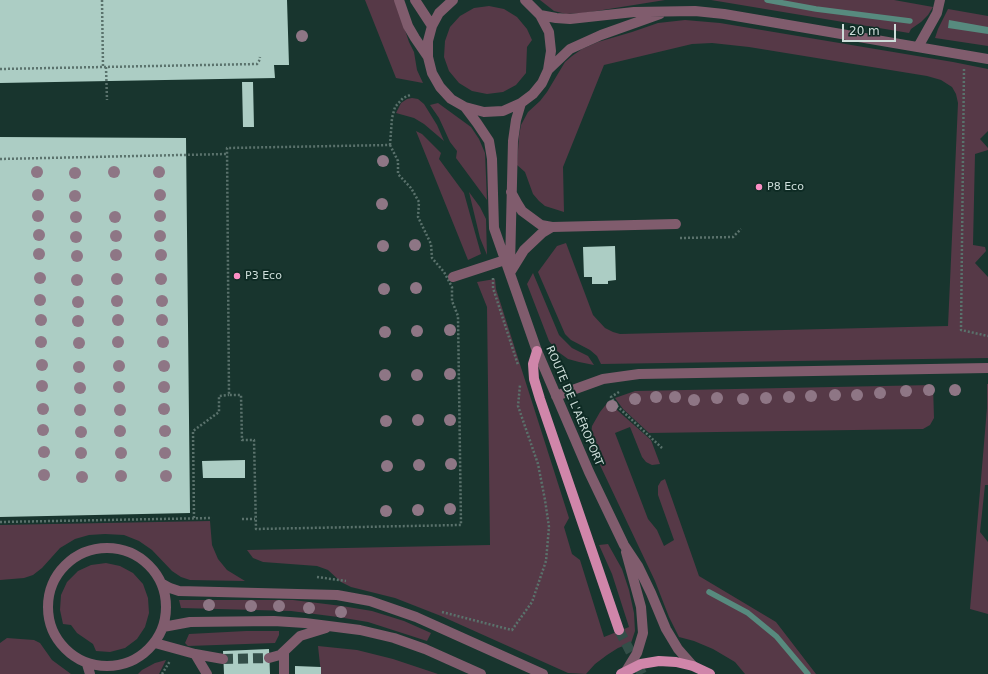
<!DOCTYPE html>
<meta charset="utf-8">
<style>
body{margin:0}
#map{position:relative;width:988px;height:674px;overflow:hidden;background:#18352e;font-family:"DejaVu Sans",sans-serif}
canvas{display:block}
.scale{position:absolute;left:842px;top:24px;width:54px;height:18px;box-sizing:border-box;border:2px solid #cededa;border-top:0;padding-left:5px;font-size:12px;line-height:14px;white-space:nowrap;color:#cededa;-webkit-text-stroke:3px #0e2b24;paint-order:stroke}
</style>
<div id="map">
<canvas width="988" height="674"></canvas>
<div class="scale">20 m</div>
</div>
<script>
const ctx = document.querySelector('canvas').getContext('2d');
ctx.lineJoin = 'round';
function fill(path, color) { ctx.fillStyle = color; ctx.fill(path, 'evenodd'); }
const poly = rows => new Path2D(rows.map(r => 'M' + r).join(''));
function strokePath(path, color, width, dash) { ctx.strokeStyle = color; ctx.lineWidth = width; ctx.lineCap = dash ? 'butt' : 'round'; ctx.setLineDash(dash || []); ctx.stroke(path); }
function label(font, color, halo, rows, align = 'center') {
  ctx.font = font + ' "DejaVu Sans",sans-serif'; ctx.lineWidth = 4; ctx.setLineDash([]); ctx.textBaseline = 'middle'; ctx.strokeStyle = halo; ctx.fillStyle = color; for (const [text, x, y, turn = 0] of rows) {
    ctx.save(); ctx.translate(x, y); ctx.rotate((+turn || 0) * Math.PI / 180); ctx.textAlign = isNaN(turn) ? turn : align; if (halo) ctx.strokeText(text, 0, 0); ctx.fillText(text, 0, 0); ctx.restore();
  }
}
fill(poly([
 [365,0,395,0,409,42,414,52,417,70,423,83,396,78],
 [540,0,665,0,584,13,566,14,554,11],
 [711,0,894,0,933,7,928,15,921,22,911,29,909,33],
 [489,6,504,9,517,17,527,29,532,40,527,47,526,73,516,85,503,92,487,94,472,91,459,83,449,71,444,57,445,41,450,27,460,16,474,8],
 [948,9,988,16,988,46,935,38,938,29],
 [685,20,720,23,953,62,988,69,988,131,980,139,988,148,988,150,975,154,973,245,985,247,986,251,975,263,988,277,988,358,601,364,597,356,590,350,571,340,565,334,538,272,557,246,566,243,593,315,605,328,613,332,620,334,948,326,958,103,956,94,952,87,941,80,927,76,749,47,712,43,692,44,604,65,563,167,564,212,545,206,539,201,533,194,525,172,517,165,519,136,521,125,528,112,540,101,547,92,565,62,572,56,582,49,598,42,632,32,658,23],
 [412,98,418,99,424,104,437,125,444,141,424,124,414,118,396,113,401,103,407,99],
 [438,103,471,127,479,139,485,153,487,200,456,158,457,151,450,142,439,118,430,105],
 [416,131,422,134,441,153,439,159,464,193,481,254,468,260],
 [469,192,480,207,486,219,487,255,480,238],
 [533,273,559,335,572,348,588,356,594,365,579,362,568,359,557,351,549,341,527,284],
 [495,279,496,289,569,518,564,527,572,554,580,560,604,637,629,627,612,574,599,545,608,544,622,569,629,590,634,613,635,631,631,643,618,648,607,655,595,664,586,674,568,673,441,616,395,598,351,587,341,582,328,570,317,566,263,562,253,558,247,550,490,545,487,307,477,282],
 [987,384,988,384,988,485,985,485,980,532,988,542,988,614,970,609,987,408],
 [933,385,934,418,930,425,923,429,649,433,623,409,615,398,635,391],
 [608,402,651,440,660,464,652,465,646,462,642,457,630,427,615,433,648,519,657,530,664,546,674,540,658,495,658,486,661,481,665,479,699,576,776,622,816,674,745,674,735,662,713,649,694,641,679,637,669,617,655,581,590,444,592,426,600,412],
 [210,521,212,545,218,559,227,570,245,581,190,580,181,577,172,571,152,550,139,541,124,535,105,534,89,535,75,539,60,548,42,568,33,575,24,578,0,580,0,525],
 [106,563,120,566,133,573,143,584,148,598,149,613,145,627,137,639,125,648,110,652,96,651,93,644,77,633,71,625,63,624,60,610,61,595,67,582,78,571,91,565],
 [179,600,293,600,342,606,372,611,404,621,431,633,427,641,368,622,338,617,291,611,181,608],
 [246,631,279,631,279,635,275,643,188,646,185,643,189,634],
 [7,638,34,640,40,643,52,660,71,674,0,674,0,643],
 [318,646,357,650,393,659,438,674,321,674],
 [166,660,159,674,138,674,142,670,155,663]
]), '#563947');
fill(poly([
 [949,20,988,27,988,34,948,28]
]), '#578a7e');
strokePath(poly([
 [767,0,816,9,910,21],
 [709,592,748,613,776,636,808,674]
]), '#578a7e', 5.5);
fill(poly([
 [0,0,287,0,289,65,274,65,275,78,0,83],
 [242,82,253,82,254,127,243,127],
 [0,137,186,138,190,513,0,517],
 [615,246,616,280,608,281,608,284,592,284,592,277,584,277,583,247],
 [245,460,245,478,203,478,202,461],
 [269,649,270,674,224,674,223,651],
 [295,666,321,667,321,674,295,674]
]), '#accdc4');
strokePath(poly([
 [223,659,269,658]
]), '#334e48', 10, [10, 5]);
strokePath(poly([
 [619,630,642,674]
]), '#334e48', 10, [10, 5]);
strokePath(poly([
 [102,0,103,67],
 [106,67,107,100],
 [0,69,257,64,259,61,260,57],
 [964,69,961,330,988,336],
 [390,145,398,161,398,174,411,188,419,202,418,217,431,244,432,258,444,272,452,287,452,301,458,316,461,525,256,529,254,440,242,440,241,395,229,395,227,148,390,145],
 [390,145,392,118,395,107,403,98,410,95],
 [0,159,227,154],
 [680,238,733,237,741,229],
 [493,278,493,288,518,365],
 [619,392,611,397,616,405,662,448],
 [194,518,193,431,219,412,219,396,229,395],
 [242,519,255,519],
 [0,522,212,518],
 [317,577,346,581],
 [442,612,512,630,532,602,546,561,549,527,545,500,538,464,518,406,520,385],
 [162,674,170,661]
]), '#5a726c', 2.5, [2, 2]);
strokePath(poly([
 [399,0,408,26,415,38,428,57],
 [415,0,432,26],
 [453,0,439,13,432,26,428,41,428,57,432,73,440,87,451,99,465,107,484,112,503,111,521,103,533,94,542,83,548,70,551,51,549,32,540,15,525,0],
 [540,15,556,18,570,19,634,12,695,11,724,14,988,59],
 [918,47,937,13,940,0],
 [548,70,570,49,601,35,660,14],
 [465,107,477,123,489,141,492,159,494,228,537,351,589,472,624,545,638,566,651,593,666,629,678,649,693,666],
 [511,192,517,203,522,211,541,225,552,227,676,224],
 [510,266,513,141,516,120,521,103],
 [511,271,524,250,542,233,552,227],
 [453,277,505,260],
 [556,396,603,379,639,374,988,368],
 '48 607a59 59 0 1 1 118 0a59 59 0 1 1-118 0Z',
 [626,552,641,607,643,633,637,653,626,671],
 [161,583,170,588,179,591,337,595,370,601,416,617,543,674],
 [163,627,190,622,274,621,305,623,360,630,394,638,425,649,481,674],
 [155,643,195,654,223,659],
 [284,652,284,674],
 [195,654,207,674],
 [269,658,280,655,300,636,326,628],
 [87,664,90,674]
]), '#805c6d', 10);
strokePath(poly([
 [537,351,533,364,534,379,540,399,619,630],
 [621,674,641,664,659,661,676,662,693,666,710,674]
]), '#d086aa', 10);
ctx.fillStyle = '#8e7685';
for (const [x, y] of [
 [302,36],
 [383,161],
 [37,172],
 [114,172],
 [159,172],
 [75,173],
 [38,195],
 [160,195],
 [75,196],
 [382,204],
 [38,216],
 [160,216],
 [76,217],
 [115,217],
 [39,235],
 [116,236],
 [160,236],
 [76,237],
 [415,245],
 [383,246],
 [39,254],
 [116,255],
 [161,255],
 [77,256],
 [40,278],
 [117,279],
 [161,279],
 [77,280],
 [416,288],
 [384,289],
 [40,300],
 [117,301],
 [162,301],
 [78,302],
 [41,320],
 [118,320],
 [162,320],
 [78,321],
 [450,330],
 [417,331],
 [385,332],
 [41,342],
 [118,342],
 [163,342],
 [79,343],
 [42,365],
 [119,366],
 [164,366],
 [79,367],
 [450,374],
 [385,375],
 [417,375],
 [42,386],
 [119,387],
 [164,387],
 [80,388],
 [929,390],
 [955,390],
 [906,391],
 [880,393],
 [835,395],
 [857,395],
 [811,396],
 [656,397],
 [675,397],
 [789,397],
 [717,398],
 [766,398],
 [635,399],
 [743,399],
 [694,400],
 [612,406],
 [43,409],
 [164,409],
 [80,410],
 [120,410],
 [418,420],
 [450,420],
 [386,421],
 [43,430],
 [120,431],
 [165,431],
 [81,432],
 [44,452],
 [81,453],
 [121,453],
 [165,453],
 [451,464],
 [419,465],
 [387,466],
 [44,475],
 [121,476],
 [166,476],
 [82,477],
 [450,509],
 [418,510],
 [386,511],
 [209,605],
 [251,606],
 [279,606],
 [309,608],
 [341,612]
]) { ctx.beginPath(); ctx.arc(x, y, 6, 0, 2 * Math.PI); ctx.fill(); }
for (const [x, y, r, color] of [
 [759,187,4,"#fb8fc5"],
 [237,276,4,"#fb8fc5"]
]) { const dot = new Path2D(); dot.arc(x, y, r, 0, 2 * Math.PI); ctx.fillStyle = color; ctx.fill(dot); strokePath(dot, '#0e2b24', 1.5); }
label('11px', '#cededa', '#0e2b24', [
 ["P8 Eco",767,187],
 ["P3 Eco",245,276]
], 'left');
label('11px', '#cededa', '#0e2b24', [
 ["ROUTE DE L'AÉROPORT",574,406,67]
]);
</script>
